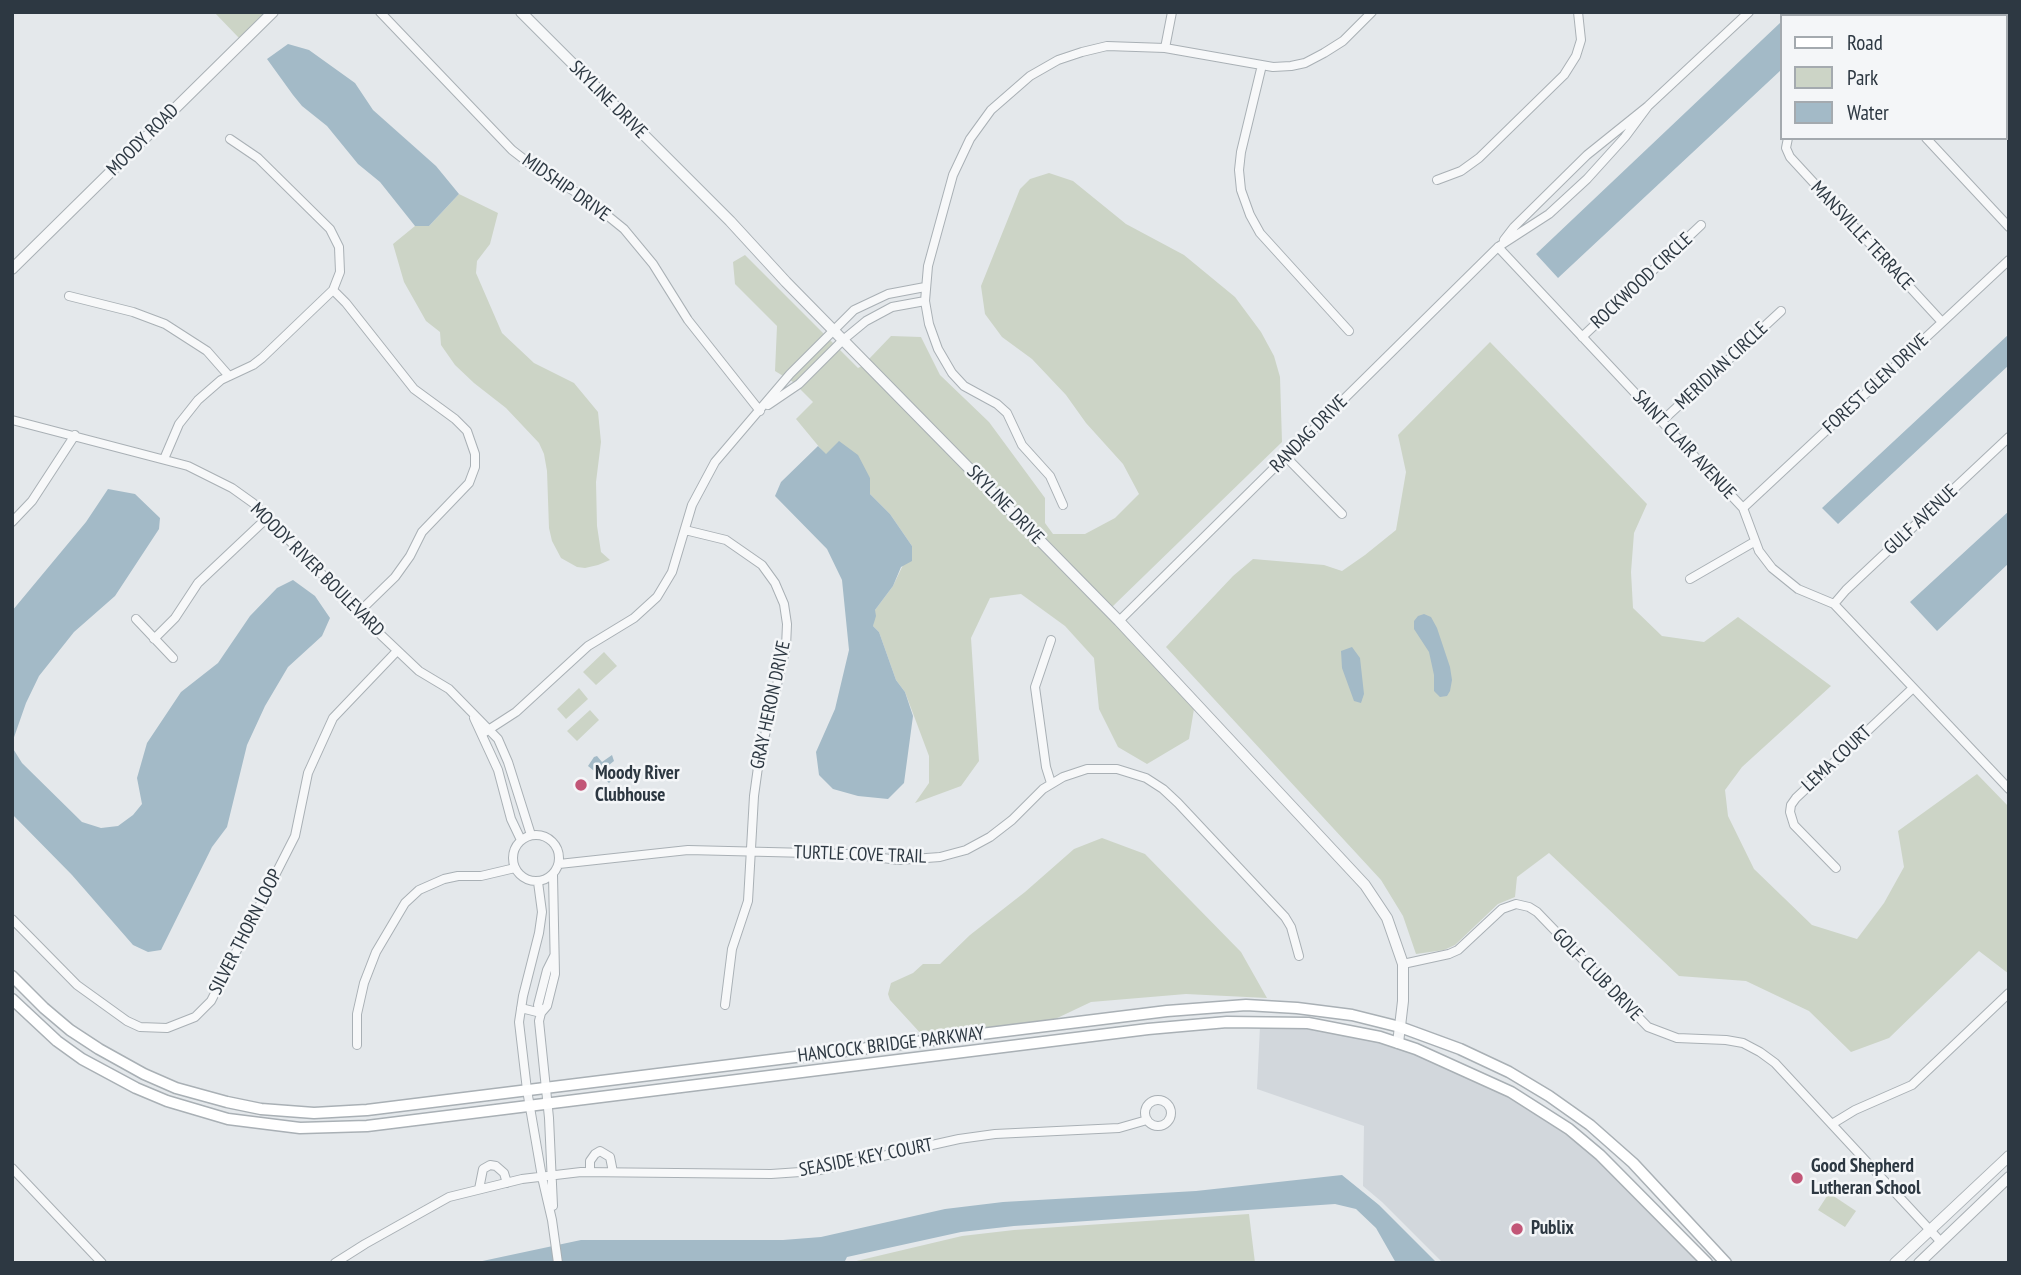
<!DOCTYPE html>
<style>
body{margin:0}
#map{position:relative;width:2021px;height:1275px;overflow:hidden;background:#e4e8eb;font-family:"PT Sans Narrow",sans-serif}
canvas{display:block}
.frame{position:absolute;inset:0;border:14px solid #2d3842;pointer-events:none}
.legend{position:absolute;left:1780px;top:14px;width:228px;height:126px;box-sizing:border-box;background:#f4f6f8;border:2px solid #a4aaaf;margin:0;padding:9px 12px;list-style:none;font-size:21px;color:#2d3842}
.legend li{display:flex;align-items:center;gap:14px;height:35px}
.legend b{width:35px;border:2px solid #a4aaaf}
</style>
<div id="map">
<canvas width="2021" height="1275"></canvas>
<div class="frame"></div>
<ul class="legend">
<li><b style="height:9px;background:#fff"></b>Road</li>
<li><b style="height:19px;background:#ccd4c6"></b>Park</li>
<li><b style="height:19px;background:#a3bac7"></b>Water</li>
</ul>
</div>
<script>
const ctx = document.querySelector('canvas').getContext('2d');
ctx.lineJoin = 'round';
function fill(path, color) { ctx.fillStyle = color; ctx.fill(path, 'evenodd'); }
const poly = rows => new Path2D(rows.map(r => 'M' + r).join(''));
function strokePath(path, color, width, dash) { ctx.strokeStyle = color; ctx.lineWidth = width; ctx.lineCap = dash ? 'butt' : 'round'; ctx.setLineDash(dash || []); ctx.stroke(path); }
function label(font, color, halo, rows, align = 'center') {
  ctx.font = font + ' "PT Sans Narrow",sans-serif'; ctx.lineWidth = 5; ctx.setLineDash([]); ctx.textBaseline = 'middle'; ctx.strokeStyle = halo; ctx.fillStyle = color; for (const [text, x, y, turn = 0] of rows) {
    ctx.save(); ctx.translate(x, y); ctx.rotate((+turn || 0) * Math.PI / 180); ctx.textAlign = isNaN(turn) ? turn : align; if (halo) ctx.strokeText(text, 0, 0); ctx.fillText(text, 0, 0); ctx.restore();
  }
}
fill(poly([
 [1260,1026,1307,1028,1378,1041,1414,1053,1508,1096,1565,1133,1597,1158,1701,1263,1443,1263,1382,1202,1363,1186,1364,1126,1257,1089]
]), '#d2d7dc');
fill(poly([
 [214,12,265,12,239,38],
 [1049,173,1073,181,1126,224,1184,255,1235,297,1261,332,1274,356,1280,377,1282,442,1112,607,869,359,891,336,921,337,940,375,989,422,1045,498,1045,523,1053,534,1085,534,1115,518,1139,494,1123,464,1086,423,1066,395,1032,359,1002,337,985,314,981,286,1020,189,1030,179],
 [459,194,498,213,490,244,477,261,476,273,502,333,534,363,574,383,598,412,601,442,596,482,597,526,601,552,610,560,598,565,585,568,577,567,561,558,552,541,549,528,547,471,544,454,539,443,506,408,474,383,455,365,441,345,440,332,426,321,404,282,393,244,415,226,429,226],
 [745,255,858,368,862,366,1116,624,1194,709,1189,739,1147,764,1118,747,1099,709,1094,658,1065,626,1021,594,990,598,971,638,979,761,961,786,915,803,929,783,929,756,905,692,896,680,879,632,873,626,875,610,893,586,912,546,890,514,870,494,870,478,825,454,796,419,813,402,793,382,775,371,777,326,735,284,733,262],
 [1490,342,1647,504,1634,533,1631,572,1633,608,1662,636,1704,642,1738,617,1831,686,1742,767,1725,790,1728,816,1754,869,1812,925,1857,939,1884,903,1904,867,1898,831,1977,774,2009,807,2009,974,1979,951,1889,1038,1851,1052,1809,1011,1746,981,1679,976,1549,853,1517,877,1515,897,1498,904,1455,945,1444,950,1416,954,1403,916,1381,880,1166,647,1233,576,1253,559,1324,565,1342,571,1365,555,1396,530,1406,472,1398,435],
 [604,652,617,666,596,685,583,672],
 [579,688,588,699,566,719,557,709],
 [590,710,599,720,577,741,567,731],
 [1102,838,1145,854,1241,952,1267,998,1186,994,1091,1002,1053,1020,923,1036,890,1000,888,994,891,983,913,973,923,964,940,964,970,935,1025,892,1074,849],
 [1829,1193,1856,1211,1845,1227,1818,1210],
 [1249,1214,1255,1263,848,1263,962,1236,1014,1230]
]), '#ccd4c6');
fill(poly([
 [1781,22,1781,70,1558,278,1536,254],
 [288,44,309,50,355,83,373,110,436,166,459,194,429,226,415,226,380,182,358,164,327,126,302,106,293,95,267,59],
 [2009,334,2009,365,1838,524,1822,508],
 [839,441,858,455,870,478,870,494,890,514,912,546,912,561,901,567,893,586,875,610,876,616,873,626,879,632,896,680,905,692,913,716,904,783,888,799,858,796,833,789,819,775,816,752,835,709,849,650,842,580,827,549,775,496,781,482,818,446,826,454],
 [108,489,135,494,160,518,159,529,115,596,74,632,39,676,26,703,12,743,12,611,86,522],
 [2009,511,2009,563,1937,631,1910,602],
 [293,580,315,596,330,618,322,636,288,667,265,706,247,745,227,827,212,847,161,950,148,952,133,945,72,875,12,814,12,747,22,763,82,822,101,828,118,826,133,815,142,804,137,778,147,743,181,692,218,663,250,616,277,588],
 [1424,614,1431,617,1437,628,1450,667,1452,680,1450,691,1447,696,1440,697,1434,691,1434,675,1429,652,1414,629,1414,621,1418,616],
 [1352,647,1360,658,1364,694,1361,703,1354,701,1342,668,1341,651],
 [612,755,614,761,609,765,609,769,616,770,618,774,609,783,588,766,594,757,597,756,602,762],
 [1342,1175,1379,1205,1437,1263,1396,1263,1376,1228,1356,1209,1335,1204,1014,1226,961,1232,847,1257,844,1263,473,1263,581,1240,783,1240,821,1237,945,1209,1003,1202,1196,1191]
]), '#a3bac7');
const minor = poly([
 [380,12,512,150,534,167,587,199,624,229,653,264,688,320,760,411],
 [1965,12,1968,16],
 [1917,16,1921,12],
 [1165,48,1172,12],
 [2005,56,2009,60],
 [1262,65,1241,152,1239,170,1241,190,1250,215,1260,233,1349,331],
 [1788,138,1786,148,1790,157,1942,322],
 [1926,138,2009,227],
 [1437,180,1461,171,1479,158,1564,75,1576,56,1581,40,1578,12],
 [1504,240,1514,227,1587,155,1648,106,1749,12],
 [1498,247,1743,508,1759,551,1772,568,1798,589,1834,604,2009,789],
 [333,290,346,303,414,389,455,419,467,431,475,454,475,467,469,483,422,532,410,556,395,577,359,612],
 [69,296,133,312,165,324,207,351,229,376],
 [1582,337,1701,225],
 [768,405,799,384,843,340,866,321,892,307,925,301],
 [12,420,188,466,232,488,253,503,381,635,419,671,449,689,498,739,508,762,531,835],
 [1662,421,1781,311],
 [1286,457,1342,514],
 [164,459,179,424,198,400,221,380,253,365,262,358,333,290,340,272,339,247,330,229,258,158,230,139],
 [1063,505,1050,476,1022,445,1007,413,997,404,964,386,952,373,938,349,929,324,925,301,928,266,953,175,970,139,991,110,1030,76,1058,60,1082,52,1107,46,1165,48,1273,67,1291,66,1305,63,1324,53,1343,41,1372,12],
 [1743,508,2009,260],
 [12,522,32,501,75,435],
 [685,530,726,540,762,565,775,583,784,604,787,624,786,647,759,760,754,796,748,901,732,949,725,1005],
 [1690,579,1754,542],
 [1834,604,1846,590,2009,437],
 [136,619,173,658],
 [1119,621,1498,247,1549,214,1587,179,1625,137,1648,106],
 [154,639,175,618,198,583,267,518],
 [1051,640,1035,687,1046,767,1051,783],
 [474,718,498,770,511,819,521,840],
 [482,734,516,712,588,646,634,618,657,597,672,572,692,505,715,462,790,374,854,310,888,294,925,287],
 '513 858a23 23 0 1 1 46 0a23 23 0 1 1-46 0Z',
 [559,864,688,850,849,854,899,860,940,857,966,850,990,837,1012,820,1043,789,1063,777,1087,769,1117,769,1146,778,1163,789,1178,803,1285,917,1291,927,1299,956],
 [1836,868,1794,825,1790,812,1791,805,1796,798,1913,688],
 [538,882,542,912,539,933,523,996,519,1022,527,1090,542,1177,552,1220,558,1263],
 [12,919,77,985,127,1021,140,1027,167,1028,195,1017,211,1001,295,836,308,773,333,718,397,651],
 [1403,964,1449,954,1458,950,1502,909,1516,904,1529,907,1537,912,1648,1027,1677,1038,1726,1040,1743,1043,1760,1052,1775,1063,1941,1242],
 [521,1008,541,1013],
 [541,1013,538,1005,547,970,554,956],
 [357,1045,357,1014,364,983,376,952,405,903,419,890,444,879,458,876,481,876,515,868],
 '1145 1113a13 13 0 1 1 26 0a13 13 0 1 1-26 0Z',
 [1832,1124,1855,1110,1912,1085,2009,993],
 [12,1168,102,1263],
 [590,1172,590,1161,595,1154,600,1151,610,1157,613,1172],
 [479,1189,483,1169,490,1165,496,1166,504,1173,507,1183],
 [553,1206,549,1118,539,1021,541,1013,547,1006,555,974,553,875],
 [335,1263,365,1244,449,1197,522,1179,581,1172,771,1174,815,1171,959,1139,995,1134,1119,1128,1147,1120]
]);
const tertiary = poly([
 [521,12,730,221,786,282,1119,621,1365,885,1387,918,1403,964,1403,1001,1398,1043],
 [12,269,273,12],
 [1895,1263,2009,1156],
 [1919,1263,2009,1177]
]);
const secondary = poly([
 [12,976,44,1008,70,1030,99,1049,144,1074,176,1088,227,1102,261,1109,314,1113,367,1110,1167,1011,1246,1005,1297,1008,1352,1015,1400,1027,1460,1049,1509,1072,1549,1096,1590,1125,1633,1163,1726,1263],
 [12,999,57,1041,82,1059,136,1088,167,1101,228,1119,300,1128,367,1126,1148,1029,1227,1022,1308,1023,1380,1037,1416,1049,1511,1092,1569,1129,1600,1155,1707,1263]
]);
strokePath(minor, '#a9b0b5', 10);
strokePath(tertiary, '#a9b0b5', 12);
strokePath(secondary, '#a9b0b5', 13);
strokePath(minor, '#f7f8f9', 8);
strokePath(tertiary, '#f7f8f9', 10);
strokePath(secondary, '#fff', 10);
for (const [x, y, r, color] of [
 [581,785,7,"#c25677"],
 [1797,1178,7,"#c25677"],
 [1517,1229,7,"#c25677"]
]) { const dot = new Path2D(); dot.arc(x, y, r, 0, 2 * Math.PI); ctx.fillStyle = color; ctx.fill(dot); strokePath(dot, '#f4f6f8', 2.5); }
label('19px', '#2d3842', '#f4f6f8', [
 ["SKYLINE DRIVE",608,100,45],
 ["MOODY ROAD",143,140,-45],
 ["MIDSHIP DRIVE",566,188,35],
 ["MANSVILLE TERRACE",1862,236,47],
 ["ROCKWOOD CIRCLE",1642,281,-43],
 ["MERIDIAN CIRCLE",1722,366,-43],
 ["FOREST GLEN DRIVE",1876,384,-43],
 ["RANDAG DRIVE",1309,434,-45],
 ["SAINT CLAIR AVENUE",1684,445,47],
 ["SKYLINE DRIVE",1005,505,46],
 ["GULF AVENUE",1921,520,-43],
 ["MOODY RIVER BOULEVARD",317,570,45],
 ["GRAY HERON DRIVE",771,705,-78],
 ["LEMA COURT",1837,759,-43],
 ["TURTLE COVE TRAIL",860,855,2],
 ["SILVER THORN LOOP",246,932,-63],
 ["GOLF CLUB DRIVE",1597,975,46],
 ["HANCOCK BRIDGE PARKWAY",891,1045,-7],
 ["SEASIDE KEY COURT",866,1158,-11]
]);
label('bold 19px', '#2d3842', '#f4f6f8', [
 ["Moody River",595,774],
 ["Clubhouse",595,796],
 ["Good Shepherd",1811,1167],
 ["Lutheran School",1811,1189],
 ["Publix",1531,1229]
], 'left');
</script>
